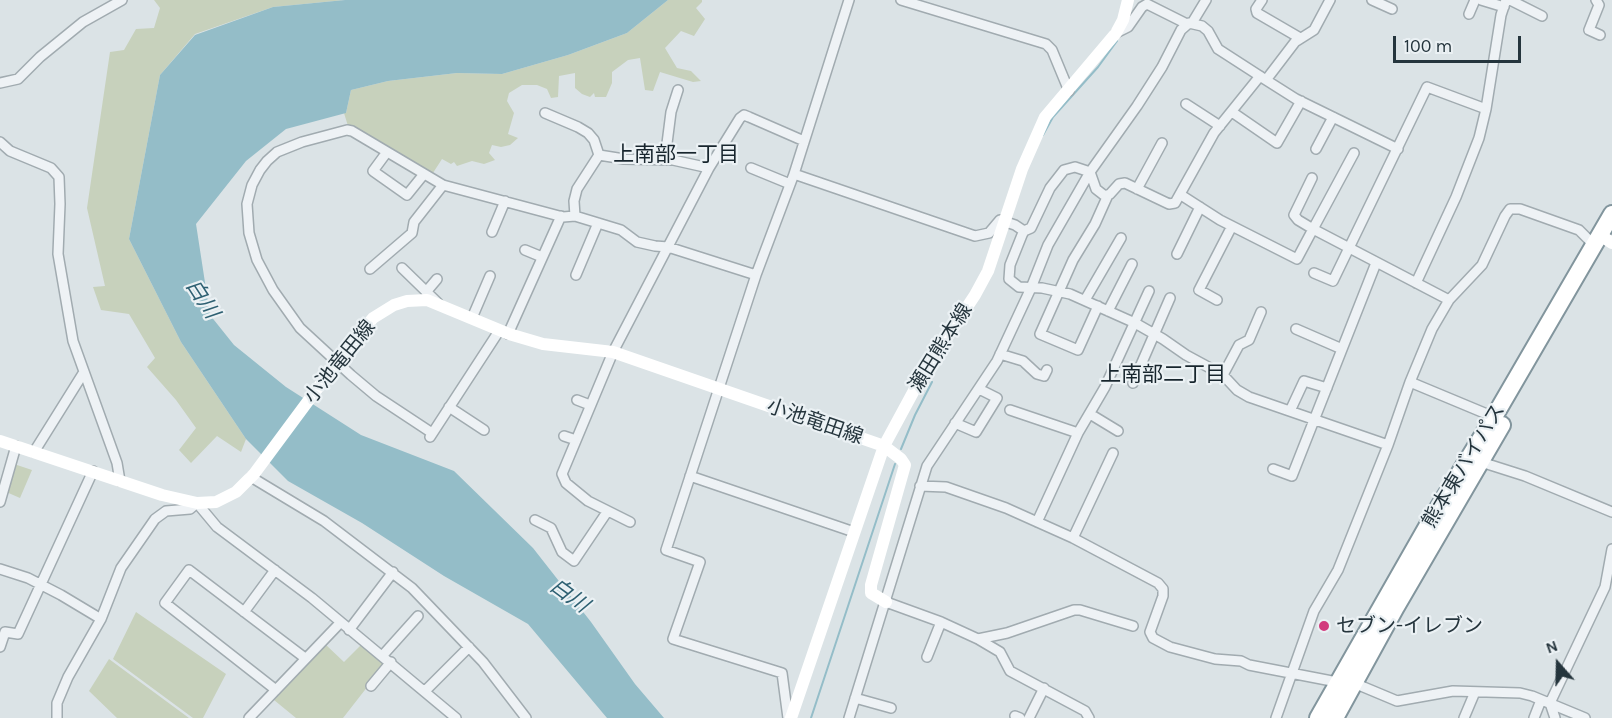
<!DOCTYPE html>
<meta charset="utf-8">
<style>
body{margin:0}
#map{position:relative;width:1612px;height:718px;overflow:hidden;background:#dbe3e6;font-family:Karla,sans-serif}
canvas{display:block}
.north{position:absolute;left:1528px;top:634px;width:60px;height:60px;-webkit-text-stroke:4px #ebf1f4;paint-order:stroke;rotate:340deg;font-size:16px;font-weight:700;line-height:24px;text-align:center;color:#25353d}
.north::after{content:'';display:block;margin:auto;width:21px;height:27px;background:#25353d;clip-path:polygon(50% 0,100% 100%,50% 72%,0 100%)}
.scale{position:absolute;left:1393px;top:36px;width:128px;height:27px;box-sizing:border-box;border:3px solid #25353d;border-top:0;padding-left:8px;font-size:18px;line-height:21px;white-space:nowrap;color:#25353d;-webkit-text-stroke:4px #ebf1f4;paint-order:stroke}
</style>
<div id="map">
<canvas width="1612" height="718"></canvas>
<div class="north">N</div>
<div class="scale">100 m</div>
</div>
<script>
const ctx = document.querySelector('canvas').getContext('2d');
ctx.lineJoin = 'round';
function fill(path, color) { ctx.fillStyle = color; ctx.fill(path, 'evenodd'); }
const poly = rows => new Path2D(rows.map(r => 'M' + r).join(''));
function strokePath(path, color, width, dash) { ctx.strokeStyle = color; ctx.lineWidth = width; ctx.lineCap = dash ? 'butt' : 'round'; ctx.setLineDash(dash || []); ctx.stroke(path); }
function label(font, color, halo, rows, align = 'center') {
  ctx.font = font + ' Karla,"Noto Sans JP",sans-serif'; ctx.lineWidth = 4.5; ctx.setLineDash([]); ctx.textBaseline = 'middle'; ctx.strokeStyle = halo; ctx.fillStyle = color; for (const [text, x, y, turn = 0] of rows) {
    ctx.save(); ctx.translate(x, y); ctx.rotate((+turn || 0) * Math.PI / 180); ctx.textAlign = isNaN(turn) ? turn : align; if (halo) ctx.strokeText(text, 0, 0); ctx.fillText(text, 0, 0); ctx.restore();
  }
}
fill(poly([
 [154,0,345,0,273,7,195,34,160,75,129,239,181,342,246,439,241,452,217,436,191,463,179,450,196,428,176,400,147,367,155,358,129,314,101,310,93,287,105,286,87,208,110,52,124,50,136,29,154,28,160,8],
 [668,0,702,0,702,2,696,8,705,19,694,36,681,31,665,48,677,68,691,71,701,81,693,82,660,72,653,91,645,90,640,58,628,60,612,72,612,83,606,97,595,97,594,93,590,97,582,94,575,88,575,73,559,76,558,97,551,98,547,89,537,85,522,85,509,93,507,101,514,113,508,134,518,138,510,145,501,147,492,145,489,153,495,160,484,164,472,161,457,166,454,162,451,164,442,159,431,176,348,126,344,113,346,113,351,90,388,81,457,73,502,74,568,55,627,33],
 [14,464,32,470,20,498,4,491],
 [136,612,226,674,203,718,193,718,113,659],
 [325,644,344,662,362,644,386,663,343,718,296,718,274,700,298,670],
 [109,659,189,718,117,718,89,691]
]), '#c7d1bc');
fill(poly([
 [345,0,668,0,627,33,568,55,502,74,457,73,388,81,351,90,346,113,286,129,246,161,196,224,210,315,234,345,286,387,361,435,454,471,533,548,591,622,635,684,664,718,607,718,528,624,444,576,362,523,288,481,246,439,181,342,129,239,160,75,195,35,273,7]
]), '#94bdc8');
strokePath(poly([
 [1043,135,1053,117,1098,67,1117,41],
 [901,449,915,415,932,382],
 [811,718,895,464]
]), '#94bdc8', 2);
const street = poly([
 [901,0,1046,44,1052,50,1069,91],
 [1262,0,1256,9,1257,13,1300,38],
 [1372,0,1392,9],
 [1481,0,1504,7],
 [1510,0,1542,16],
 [1596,0,1599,5,1589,30,1600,35],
 [1469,14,1475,0],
 [1192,23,1206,0],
 [1116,33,1128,27,1142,7,1147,4,1187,24],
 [1260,76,1214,133,1175,203,1169,204,1125,183,1119,184,1110,194,1105,196,1096,189,1090,172,1075,167,1064,170,1050,188,1031,228,1024,231,1022,235,1010,265,1009,279,1019,287,1042,288,1070,294,1135,323,1163,339,1186,355,1223,375,1237,390,1249,397,1388,445],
 [1266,80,1296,99,1398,149],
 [0,83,18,79,40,57,83,22,122,0],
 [1186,104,1220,126],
 [1232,112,1277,143,1301,101],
 [545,113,578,127,588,133,594,140,599,155],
 [0,142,10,151,51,168,59,177,60,204,58,254,73,341,117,463,120,481],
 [1316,149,1333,117],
 [387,152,373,171,407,195,424,174],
 [665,159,671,112,678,90],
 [751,168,790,184],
 [794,174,975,236,989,233,1000,220,1015,225,1024,231],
 [1312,178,1294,215,1298,220,1313,229,1354,153],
 [1137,189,1162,143],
 [1181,195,1220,220,1297,259,1313,229,1449,300,1432,329,1410,382,1388,445,1338,570,1314,611,1276,718],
 [575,216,574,201,577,189,599,155,624,159,673,160,709,168],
 [492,232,505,201],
 [525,250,542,257],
 [1177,254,1200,207],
 [402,268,438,303],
 [370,269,412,233,414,222,443,185,563,217,575,216,621,230,637,242,655,246,668,247,756,275],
 [1314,273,1333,281,1427,87,1486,109],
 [576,275,598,223],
 [1416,283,1456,197,1479,138,1486,109,1501,15,1506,0],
 [426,292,437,279],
 [1085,300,1121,238],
 [1217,300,1199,290,1232,226],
 [1449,300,1482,265,1505,216,1510,209,1520,209,1579,230,1594,245],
 [1098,306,1078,350,1040,334,1073,260,1095,224,1108,195],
 [1108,311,1132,264],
 [472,318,490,276],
 [1296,329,1342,349],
 [508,334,561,216],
 [1000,354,1023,361,1037,374,1044,376,1047,370],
 [1223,375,1239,345,1249,340,1261,312],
 [1410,382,1494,417],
 [1133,383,1170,298],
 [577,400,590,405],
 [449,407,484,430],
 [1010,410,1078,433],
 [1290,411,1304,381,1327,388],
 [1090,414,1118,431],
 [955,423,976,432,997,398,979,389],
 [432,433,376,396,351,375,300,328,273,290,257,260,249,233,247,204,252,185,260,170,267,161,277,152,302,142,347,130,352,131,443,185],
 [564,436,576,440],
 [430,437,499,331],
 [34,452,84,372],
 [1481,462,1525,476,1612,512],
 [1273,469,1292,476,1376,263],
 [690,476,854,532],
 [251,477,324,521,412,588,483,662,526,718],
 [920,486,946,487,1006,508,1073,538,1158,583,1163,589,1163,596,1150,632,1153,638,1170,647,1215,659,1241,661,1249,665,1337,682,1354,683,1397,701,1453,691,1520,693,1532,696,1585,718],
 [0,502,16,446],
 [535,520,551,528,562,552,574,561,607,512],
 [630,522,588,501,566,483,562,474,613,352,709,168,740,118,744,115,749,117,804,141],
 [1037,522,1078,433,1105,387,1149,291],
 [1073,538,1113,453],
 [0,569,28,578,61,595,101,619],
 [886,602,941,622,978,639,1007,633,1074,610,1080,610,1133,626],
 [244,612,275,570],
 [349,630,393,572],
 [978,639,1000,652,1010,671,1085,711,1089,718],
 [0,647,5,632,18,634,93,471],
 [383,655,418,616],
 [927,657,941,622],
 [371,686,391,662],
 [276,690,165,603,189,570,305,658],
 [425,691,469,647],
 [855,698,891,708],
 [1015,716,1020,718],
 [57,718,57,703,68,677,101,619,121,568,155,519,166,511,190,509,197,503,217,527,312,598,456,718],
 [249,718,340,623],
 [788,718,782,673,673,639,700,562,666,550,756,275,794,174,849,0],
 [849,718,927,466,997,361,1031,288,1048,245,1090,172,1137,106,1162,67,1181,30,1189,23,1202,26,1208,31,1218,49,1266,80,1295,42,1314,30,1330,0],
 [1029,718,1044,688],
 [1464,718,1475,692],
 [1534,718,1541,700],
 [1555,718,1550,703,1605,587,1612,549]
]);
const highway = poly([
 [1318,718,1432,518,1494,417,1612,214],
 [1335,718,1396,607,1502,425]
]);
strokePath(street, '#a1abb0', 12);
strokePath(highway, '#82959d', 20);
strokePath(street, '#eef2f5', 9);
strokePath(poly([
 [1600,235,1612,243],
 [0,441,162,495,197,503,216,502,236,492,254,474,340,358,373,318,394,305,407,301,427,300,509,334,543,344,613,352,884,446,901,459,905,465,871,585,871,593,886,602],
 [791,718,884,446,924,372,975,295,988,271,1022,169,1045,117,1116,33,1123,20,1128,0]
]), '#fff', 12);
strokePath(highway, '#fff', 16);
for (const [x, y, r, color] of [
 [1324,626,6,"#d23a7d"]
]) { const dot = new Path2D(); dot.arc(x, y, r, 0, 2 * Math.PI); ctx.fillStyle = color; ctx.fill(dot); strokePath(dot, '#ebf1f4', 2); }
label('20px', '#25353d', '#ebf1f4', [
 ["瀬田熊本線",941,348,-58],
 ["小池竜田線",340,362,-51],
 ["小池竜田線",815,422,19],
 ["熊本東バイパス",1464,466,-59]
]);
label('20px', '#25353d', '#ebf1f4', [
 ["セブン-イレブン",1336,626]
], 'left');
label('21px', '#17252d', '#ebf1f4', [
 ["上南部一丁目",676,155],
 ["上南部二丁目",1163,375]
]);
label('italic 21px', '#2e6072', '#ebf1f4', [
 ["白川",202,299,57],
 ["白川",569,596,36]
]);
</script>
